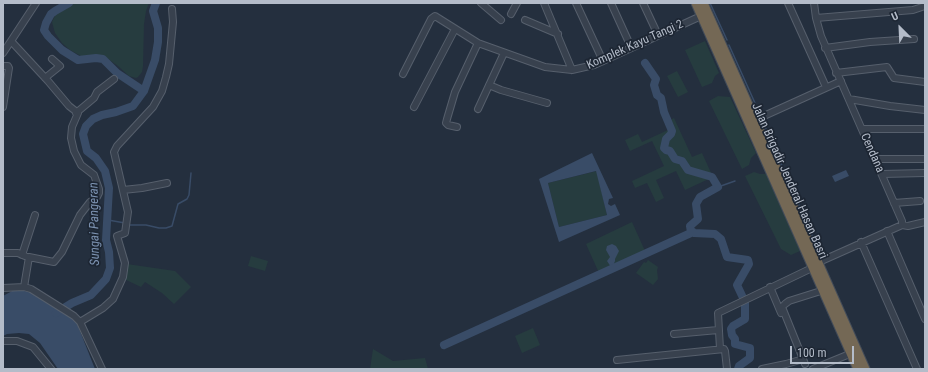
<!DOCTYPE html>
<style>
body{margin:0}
#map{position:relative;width:928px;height:372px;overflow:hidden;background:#242f3e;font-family:"Roboto Condensed",sans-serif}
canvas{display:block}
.frame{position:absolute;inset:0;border:4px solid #b4bcc9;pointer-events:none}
.north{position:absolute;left:880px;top:8px;width:40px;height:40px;-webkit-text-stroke:3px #1d2633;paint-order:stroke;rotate:336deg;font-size:11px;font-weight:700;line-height:16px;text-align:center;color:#b4bcc9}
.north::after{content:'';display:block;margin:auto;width:14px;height:18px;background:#b4bcc9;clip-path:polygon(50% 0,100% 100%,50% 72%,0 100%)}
.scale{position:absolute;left:790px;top:346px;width:64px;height:18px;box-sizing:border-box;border:2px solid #b4bcc9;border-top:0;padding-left:5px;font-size:12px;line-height:14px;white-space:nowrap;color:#b4bcc9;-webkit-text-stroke:3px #1d2633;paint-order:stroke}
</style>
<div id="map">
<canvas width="928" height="372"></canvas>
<div class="frame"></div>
<div class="north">U</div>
<div class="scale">100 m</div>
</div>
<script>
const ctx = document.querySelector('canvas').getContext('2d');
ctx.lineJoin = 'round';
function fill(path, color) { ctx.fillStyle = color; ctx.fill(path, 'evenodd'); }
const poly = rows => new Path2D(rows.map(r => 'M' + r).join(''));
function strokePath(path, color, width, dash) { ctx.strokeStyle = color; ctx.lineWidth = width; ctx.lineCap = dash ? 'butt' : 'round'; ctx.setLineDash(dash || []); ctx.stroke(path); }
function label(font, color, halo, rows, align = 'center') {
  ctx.font = font + ' "Roboto Condensed",sans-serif'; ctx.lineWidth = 3.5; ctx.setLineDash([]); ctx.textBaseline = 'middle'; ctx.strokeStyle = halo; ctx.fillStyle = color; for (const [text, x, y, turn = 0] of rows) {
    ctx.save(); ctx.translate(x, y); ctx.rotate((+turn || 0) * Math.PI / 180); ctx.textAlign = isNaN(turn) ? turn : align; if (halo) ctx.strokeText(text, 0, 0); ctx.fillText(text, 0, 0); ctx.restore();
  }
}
fill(poly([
 [69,3,149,3,146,11,144,24,143,66,142,72,138,77,136,78,129,76,118,66,104,56,90,55,83,57,70,50,62,43,55,33,52,22,56,14],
 [705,41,719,73,715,76,712,83,702,87,685,50],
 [677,71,688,92,678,97,667,76],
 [718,96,730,97,756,153,751,158,749,165,742,169,709,101],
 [674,118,692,157,702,153,713,177,685,190,676,171,656,180,664,198,656,202,647,183,635,188,632,181,664,166,652,141,630,151,625,140,638,134,642,142,668,130,665,123],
 [597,171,607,215,559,227,548,183],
 [754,172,760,174,766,174,800,251,791,255,781,249,745,176],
 [632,222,645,251,599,273,586,244],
 [251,256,268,261,265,271,248,266],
 [648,260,658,267,657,270,658,279,653,285,636,273,644,262,646,263],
 [127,264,175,271,191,287,174,304,162,293,145,282,141,287,124,279],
 [533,328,540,345,522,353,515,336],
 [373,349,393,361,425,358,428,369,370,369]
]), '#263c3f');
fill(poly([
 [592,153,613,198,609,199,608,204,611,206,615,204,620,215,559,242,539,179],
 [596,171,607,215,559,227,548,183],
 [846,170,849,176,835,182,832,176],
 [612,244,616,246,619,251,615,259,615,261,613,266,611,267,607,261,610,257,606,250,607,246],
 [14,290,34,292,76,321,95,369,58,369,40,343,29,334,19,333,7,334,3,336,3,296]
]), '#394c67');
strokePath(poly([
 [710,3,727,40],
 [729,45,755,103],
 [757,108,761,114],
 [763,122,821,255],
 [718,187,735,181],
 [108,220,125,223],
 [128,225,146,225,159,228,166,228,172,226,178,204,187,199,189,195,191,173]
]), '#394c67', 1.5);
strokePath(poly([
 [69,3,55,11,51,14,46,23,44,30,48,36,62,50,78,60,96,58,103,59,117,73,144,91],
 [645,63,656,79,654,85,657,95,661,98,664,112,672,131,671,134,666,139,664,148,666,150,670,151,675,159,682,161,688,170,712,177,718,187,700,197,696,204,698,219,690,226,691,232,694,233,715,234,721,239,727,257,748,260,749,264,737,285,745,302,745,319,733,326,731,329,732,335,735,339,735,344,750,348,750,358,739,366,738,369],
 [56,313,72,303,91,295,106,279,110,268,109,252,106,240,109,188,105,171,96,158,87,151,83,134,86,126,93,119,102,115,116,112,133,106,144,91,155,60,158,42,158,28,153,11,156,3],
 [444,345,693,232]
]), '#394c67', 8);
const minor = poly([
 [481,3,501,20],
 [544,3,572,70],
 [576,3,603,61],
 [611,3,631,47],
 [643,3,658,35],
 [788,3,826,87],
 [814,3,816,18,821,36,902,221,902,225],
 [511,14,517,3],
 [816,18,913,10,925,6],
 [525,20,558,34],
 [825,48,870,42,914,39],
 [3,53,11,41],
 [3,66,8,66,9,68,3,107],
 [836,73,887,67,894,78,925,82],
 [403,74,431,19,435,16,478,43,545,67,572,70,594,65,701,16],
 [45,78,60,66,52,59],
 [489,85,501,90,547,103],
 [849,99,890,106,925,110],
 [414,107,455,29],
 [478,109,504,53],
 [76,113,94,98,97,92,114,79],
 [755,120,841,81],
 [457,127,448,125,446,123,447,119,455,92,478,43],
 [862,129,925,129],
 [875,159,925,159],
 [882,174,925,173],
 [123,190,142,188,167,183],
 [894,203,920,201],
 [887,231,925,319],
 [861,242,917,369],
 [4,253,18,253,25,256],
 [22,255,35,215],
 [819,262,902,225,908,226,925,222],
 [24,287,29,257,54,262,62,252,80,215,90,202,97,197,99,193,99,189,94,175,81,165,74,151,71,138,72,127,78,113,69,106,48,81,11,41,36,3],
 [770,287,781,313],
 [3,288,24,287,31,289,74,316,80,322,102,369],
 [80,322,103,308,113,299,123,277,125,263,117,236,125,233,128,212,114,152,117,146,153,107,162,91,166,77,169,64,173,22,172,9],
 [674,334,718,330],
 [3,341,17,341,33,347,51,369],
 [720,349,718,313,814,267],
 [617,360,724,349,725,351,727,369],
 [805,364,782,307,785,304,789,301,824,290],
 [762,369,786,364,800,360],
 [813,369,852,353]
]);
const highway = poly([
 [696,3,858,369],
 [703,3,865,369]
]);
strokePath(minor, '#565f6c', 8);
strokePath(highway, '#434c59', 11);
strokePath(minor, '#38414e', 6);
strokePath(highway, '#746855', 9);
label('12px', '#b4bcc9', '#1d2633', [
 ["Komplek Kayu Tangi 2",635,45,-24],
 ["Cendana",872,153,66],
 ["Jalan Brigadir Jenderal Hasan Basri",789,181,66]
]);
label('italic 13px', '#7c92b1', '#1d2633', [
 ["Sungai Pangeran",95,224,-91]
]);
</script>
